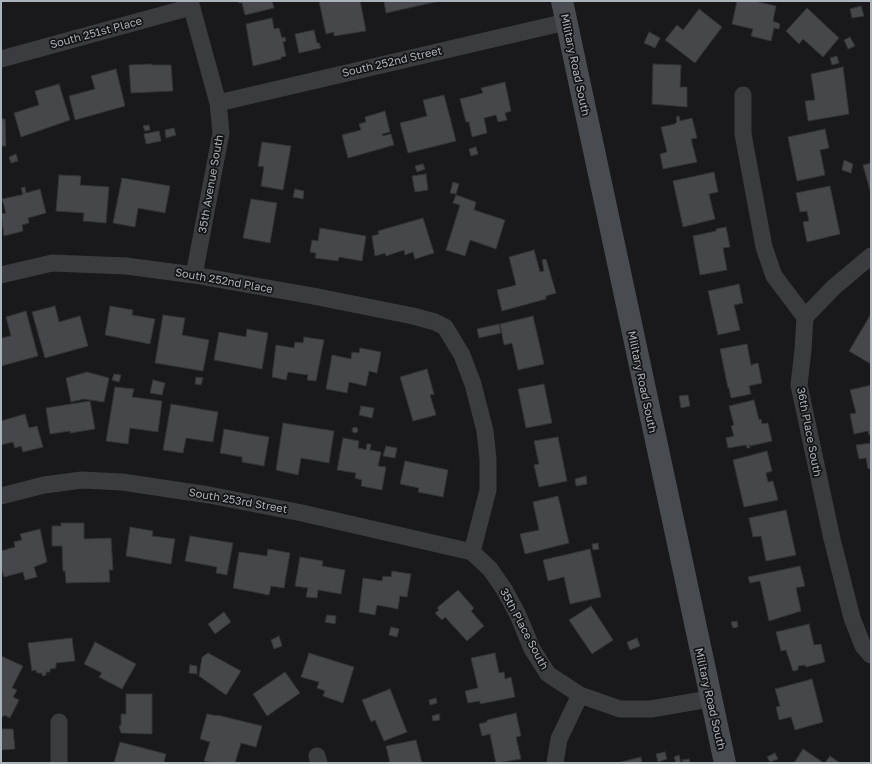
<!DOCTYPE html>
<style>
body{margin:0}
#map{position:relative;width:872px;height:764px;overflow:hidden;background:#19191b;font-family:"Golos Text",sans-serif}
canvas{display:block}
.frame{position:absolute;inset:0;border:2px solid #abb4ba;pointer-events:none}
</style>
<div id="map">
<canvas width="872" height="764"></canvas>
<div class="frame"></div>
</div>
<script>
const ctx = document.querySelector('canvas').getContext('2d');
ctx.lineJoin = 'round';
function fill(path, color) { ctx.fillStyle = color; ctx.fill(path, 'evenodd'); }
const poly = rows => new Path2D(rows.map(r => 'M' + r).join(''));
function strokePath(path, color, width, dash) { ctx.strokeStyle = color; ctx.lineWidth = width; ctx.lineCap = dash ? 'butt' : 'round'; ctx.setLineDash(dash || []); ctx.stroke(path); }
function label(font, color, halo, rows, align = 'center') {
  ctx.font = font + ' "Golos Text",sans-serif'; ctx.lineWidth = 3.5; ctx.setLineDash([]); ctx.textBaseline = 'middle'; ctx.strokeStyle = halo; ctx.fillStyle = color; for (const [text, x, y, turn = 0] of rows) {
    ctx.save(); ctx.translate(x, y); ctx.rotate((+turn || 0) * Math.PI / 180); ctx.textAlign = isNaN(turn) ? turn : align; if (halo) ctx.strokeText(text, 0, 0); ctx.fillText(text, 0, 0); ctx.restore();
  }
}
const building = poly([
 [238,1,272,1,274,8,245,15,242,3,239,3,238,1],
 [319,1,360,1,366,31,334,36,334,32,326,34,319,1],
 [384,1,440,1,386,13,384,1],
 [737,1,754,1,776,6,773,21,780,24,779,29,774,28,771,41,751,36,753,29,732,24,737,1],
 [861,6,864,16,852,18,850,9,861,6],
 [807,8,839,38,823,57,803,39,799,44,786,31,807,8],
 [699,9,722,27,695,63,665,40,677,25,683,30,699,9],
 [272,18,274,29,279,28,282,38,285,37,286,41,283,42,286,56,281,57,281,59,253,66,246,24,272,18],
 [314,30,317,43,319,43,321,48,299,53,295,34,314,30],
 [649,32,660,38,655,48,644,43,649,32],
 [850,37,855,46,848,49,844,40,850,37],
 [837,56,839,63,832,65,830,58,837,56],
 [152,64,152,65,171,65,173,91,131,93,129,65,152,64],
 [653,64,681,65,680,87,687,87,687,107,652,104,653,64],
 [843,67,849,114,808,121,805,101,815,100,811,74,843,67],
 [116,69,125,106,75,120,69,96,95,89,91,76,116,69],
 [505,82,511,111,505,113,507,120,498,122,496,115,484,118,487,133,472,137,469,122,466,122,460,99,483,93,481,88,505,82],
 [59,84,70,120,21,137,14,113,39,105,35,91,59,84],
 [444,95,456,141,408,153,400,123,427,116,423,100,444,95],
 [385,111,390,132,382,134,383,136,391,134,394,145,348,158,342,135,361,130,359,124,366,122,365,117,385,111],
 [679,116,680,121,692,118,697,138,691,139,697,162,663,169,660,154,667,152,661,127,675,124,677,122,676,117,679,116],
 [1,119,5,119,6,146,1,146,1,119],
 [149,125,150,130,145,131,143,126,149,125],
 [174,128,176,135,166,138,165,130,174,128],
 [825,129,829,148,820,150,825,175,797,181,788,137,825,129],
 [159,131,161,141,146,144,144,134,159,131],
 [262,142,291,146,283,190,261,186,264,167,258,166,262,142],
 [476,147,478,154,471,156,469,149,476,147],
 [16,154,18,161,11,163,9,157,16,154],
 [844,160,853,164,851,173,842,170,844,160],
 [871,163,871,194,863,165,871,163],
 [423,164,425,169,417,172,415,166,423,164],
 [714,172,718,192,709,194,715,219,683,227,673,181,714,172],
 [426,174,428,190,415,192,412,176,426,174],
 [59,175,81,176,80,185,109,187,106,223,83,221,84,213,56,211,59,175],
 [122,178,170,186,165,213,138,208,135,227,113,223,122,178],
 [453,182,459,184,456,194,450,193,453,182],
 [830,186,840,234,807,242,803,222,809,221,807,211,800,212,796,193,830,186],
 [25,187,26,193,40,189,46,213,28,218,29,223,22,225,23,231,4,236,1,214,6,213,2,199,21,195,23,194,21,188,25,187],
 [295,189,304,191,303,199,293,197,295,189],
 [456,195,476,202,474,210,505,220,496,249,470,240,465,256,446,250,460,205,453,203,456,195],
 [251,199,277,203,270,243,243,238,251,199],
 [423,218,434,253,415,259,413,252,405,255,404,250,386,256,385,253,375,256,372,236,379,234,378,231,423,218],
 [726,227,730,247,723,248,727,270,700,275,693,236,716,231,716,229,726,227],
 [320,228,366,236,362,261,339,257,338,261,315,258,316,253,310,252,312,240,318,241,320,228],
 [534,250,540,272,544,271,542,260,546,259,556,293,546,296,546,299,502,311,497,290,516,285,509,257,534,250],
 [739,284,743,303,734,305,740,330,718,335,708,291,739,284],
 [55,306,59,322,80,316,88,346,45,358,32,312,55,306],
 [110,306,133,310,132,315,155,319,150,344,105,335,110,306],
 [26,311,38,356,1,366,1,338,11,336,6,317,26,311],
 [871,314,871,364,849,351,871,314],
 [163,315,185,318,182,335,209,340,203,371,155,363,163,315],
 [533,316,544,364,518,370,512,343,504,345,500,324,533,316],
 [499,324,501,333,479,338,477,329,499,324],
 [247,329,268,333,262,369,214,360,219,332,246,337,247,329],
 [304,337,324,340,316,381,307,380,308,375,294,373,288,372,286,380,272,377,276,345,294,348,295,342,303,343,304,337],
 [747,344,751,365,758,363,762,383,749,386,751,394,731,398,729,388,728,388,720,349,747,344],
 [360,348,381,352,377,373,369,371,366,386,349,382,347,393,326,389,332,355,351,359,352,352,359,353,360,348],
 [427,369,434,394,430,395,436,415,413,421,400,377,427,369],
 [87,372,109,378,104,402,84,399,71,402,66,378,87,372],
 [114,374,121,375,119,382,112,380,114,374],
 [196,377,203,378,201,385,195,384,196,377],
 [153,380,165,383,162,395,150,393,153,380],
 [544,384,552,423,526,428,518,389,544,384],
 [871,385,871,435,869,435,868,431,854,434,850,414,856,413,850,390,871,385],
 [115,387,134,389,132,397,162,401,158,432,130,428,128,444,106,441,115,387],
 [688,395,690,406,681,408,679,396,688,395],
 [754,400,759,420,761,419,762,424,768,423,772,441,750,446,749,444,750,448,747,448,746,445,728,448,726,438,734,436,731,426,734,425,729,406,754,400],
 [90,401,95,429,70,433,70,431,50,434,46,408,90,401],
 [171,404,218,412,213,442,186,438,183,453,163,450,171,404],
 [361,406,374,408,372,418,359,415,361,406],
 [25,414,29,428,37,426,43,447,23,452,21,446,15,448,13,442,1,445,1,421,25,414],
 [283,423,334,431,329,463,301,458,298,475,276,470,283,423],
 '352 430a3 3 0 1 1 6 0a3 3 0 1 1-6 0Z',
 [224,429,269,437,264,466,242,462,242,457,220,453,224,429],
 [558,437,567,481,539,487,534,465,539,464,534,441,558,437],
 [343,438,359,441,358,448,363,449,366,450,367,444,371,444,370,450,381,452,378,466,386,467,382,490,361,486,362,480,355,478,356,473,337,470,343,438],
 [871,443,871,468,868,469,866,458,859,459,856,445,871,443],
 [386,446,397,448,395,458,383,456,386,446],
 [767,451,772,471,766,473,768,482,773,481,778,500,744,507,733,460,767,451],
 [405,461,448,470,443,497,418,492,419,488,400,484,405,461],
 [586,476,587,484,576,486,575,479,586,476],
 [558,496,569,543,525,554,520,534,539,530,533,502,558,496],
 [786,510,796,555,766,561,761,536,753,537,749,518,786,510],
 [61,523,84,523,84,539,111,538,113,570,109,570,110,582,66,583,65,571,63,571,62,546,52,546,52,526,61,526,61,523],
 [130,527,153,531,152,536,175,539,171,564,126,556,130,527],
 [40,529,47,562,34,567,37,577,25,580,23,572,4,577,1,567,1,551,15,547,14,542,22,540,20,534,40,529],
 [190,536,233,543,227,575,216,573,217,567,185,561,190,536],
 [598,543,599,549,593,550,592,544,598,543],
 [268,549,290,553,284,588,271,586,269,595,233,588,239,552,267,556,268,549],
 [590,549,601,597,570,604,564,577,548,581,543,560,590,549],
 [300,557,323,561,322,566,345,570,341,594,318,590,317,598,306,597,308,588,295,586,300,557],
 [800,566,805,586,796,588,801,611,769,621,760,581,750,583,748,577,800,566],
 [392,571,411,574,407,597,400,596,398,609,377,605,375,615,359,612,363,578,382,581,383,576,391,577,392,571],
 [458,590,474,608,471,611,484,626,467,641,445,617,442,620,435,613,439,610,437,608,458,590],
 [591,606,613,640,592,654,569,620,591,606],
 [224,612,231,622,215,634,208,624,224,612],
 [327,615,336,616,335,624,325,622,327,615],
 [737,621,738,627,733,628,731,622,737,621],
 [809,624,814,645,821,644,825,662,806,667,805,665,798,666,798,670,793,671,786,650,781,651,776,632,809,624],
 [391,627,399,629,397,637,389,635,391,627],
 [279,636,282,646,274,649,271,640,279,636],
 [72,638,75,661,56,663,56,668,50,669,50,672,46,672,46,675,42,676,42,673,37,673,36,670,32,671,28,643,72,638],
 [637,638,640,646,630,650,627,642,637,638],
 [95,642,136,664,122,689,99,677,102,673,84,664,95,642],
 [208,653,241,671,226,695,199,676,202,657,208,653],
 [309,653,354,667,343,703,323,696,325,691,317,688,319,682,301,677,309,653],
 [495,653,499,673,504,672,505,679,511,677,515,697,480,704,480,701,468,703,465,691,478,688,471,658,495,653],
 [1,656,23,666,12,688,17,690,13,697,19,700,10,718,4,715,3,717,1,716,1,656],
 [190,665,197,666,197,674,189,673,190,665],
 [285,672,300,693,267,716,253,694,285,672],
 [812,679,823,722,795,730,791,717,779,720,776,707,780,706,775,689,812,679],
 [390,689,407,732,384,741,375,720,371,722,362,700,390,689],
 [126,694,152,694,152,734,121,733,119,726,121,725,121,714,126,714,126,694],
 [436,698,437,703,430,705,429,700,436,698],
 [516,713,521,736,516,737,521,759,496,763,490,734,482,736,479,724,487,722,487,720,516,713],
 [207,714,217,716,217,715,262,726,256,747,241,743,235,763,214,763,204,761,210,742,200,739,207,714],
 [439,714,440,720,433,721,432,716,439,714],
 [1,729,13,729,15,749,1,750,1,729],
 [416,740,422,763,390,763,386,746,416,740],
 [120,742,166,754,164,763,114,763,120,742],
 [803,749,824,763,794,763,803,749],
 [665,752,667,759,658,762,656,754,665,752],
 [775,753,778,759,770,762,767,757,775,753],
 [679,755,681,763,676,763,674,757,679,755],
 [830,756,840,763,825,763,830,756],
 [641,757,642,763,617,763,641,757],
 [689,759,690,763,683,763,682,760,689,759]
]);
fill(building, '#45474b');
strokePath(building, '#333437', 1);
strokePath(poly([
 [190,1,218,103,221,133,194,275],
 [1,59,191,7],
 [743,95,743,134,764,247,774,276,805,317,803,350,799,385,832,539,852,618,863,646,871,655],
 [218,103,566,22],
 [1,275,52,263,126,266,194,275,313,296,413,316,435,322,445,327,462,355,473,384,485,431,488,459,488,490,472,552],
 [805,317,834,287,871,256],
 [1,496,44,485,82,480,122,482,209,495,302,513,472,552],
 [472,552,490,569,504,589,518,615,532,649,548,674,580,695,559,739,555,763],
 [580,695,620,709,651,709,709,699],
 [59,722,59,763],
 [317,756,319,763]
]), '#3a3c40', 17);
strokePath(poly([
 [562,1,725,763]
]), '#484c50', 22);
label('11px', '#abb4ba', '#141416', [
 ["South 251st Place",96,33,-15],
 ["South 252nd Street",392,62,-13],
 ["Military Road South",575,65,78],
 ["35th Avenue South",211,184,-80],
 ["South 252nd Place",224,281,10],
 ["Military Road South",642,382,78],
 ["36th Place South",809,432,79],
 ["South 253rd Street",238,501,10],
 ["35th Place South",524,629,62],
 ["Military Road South",710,699,77]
]);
</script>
